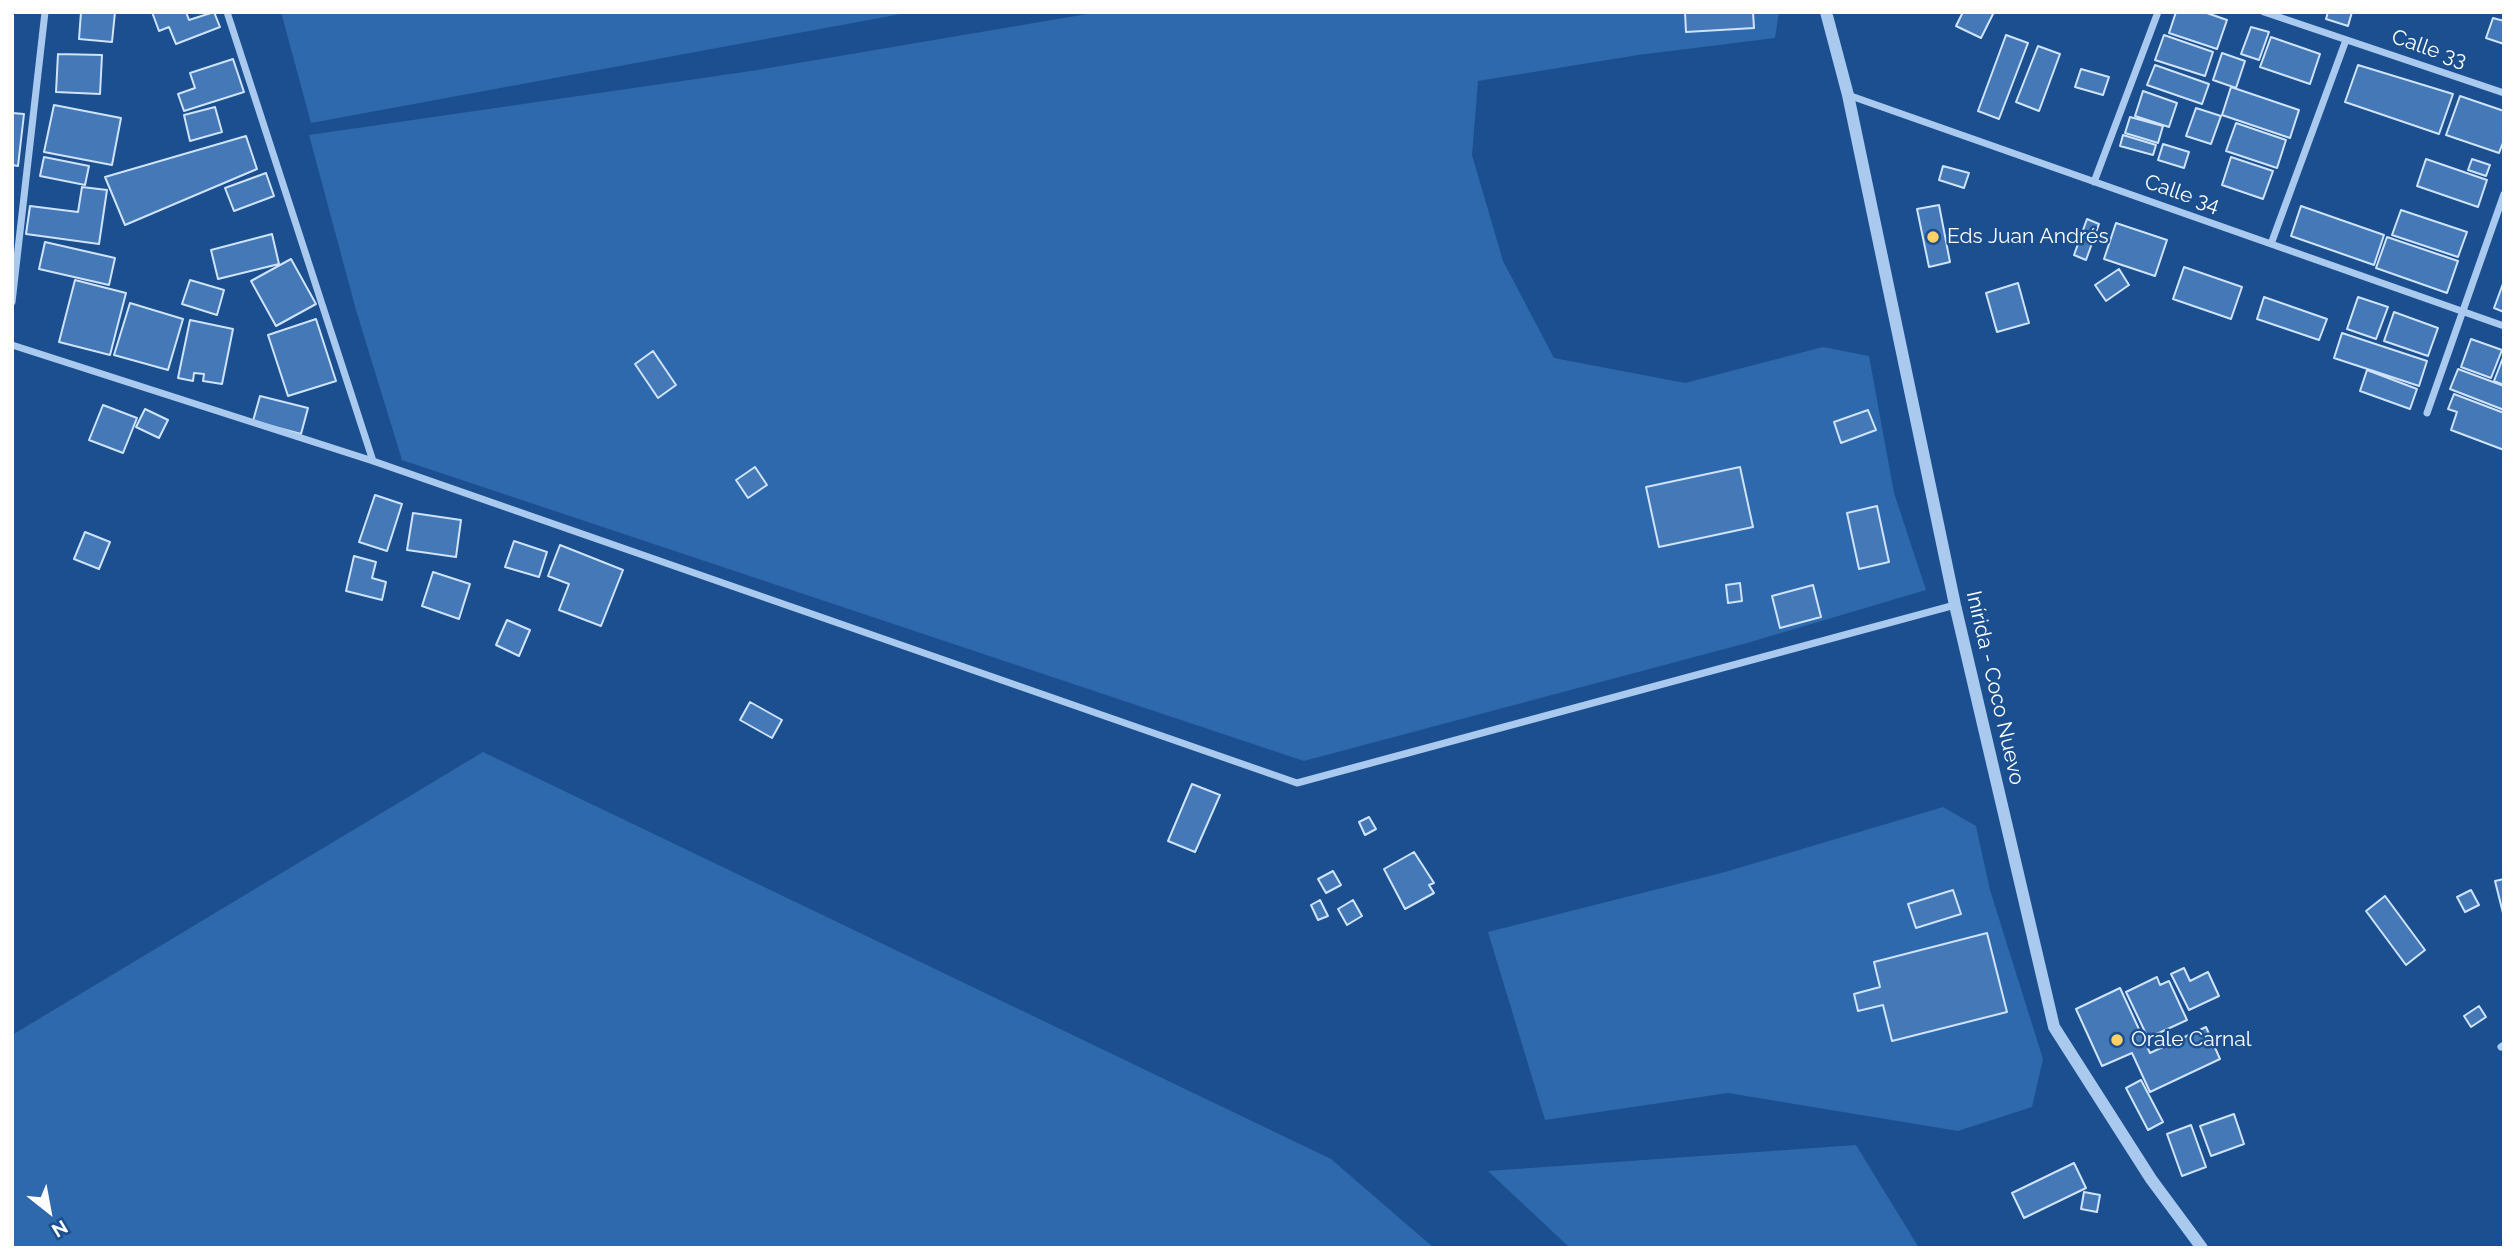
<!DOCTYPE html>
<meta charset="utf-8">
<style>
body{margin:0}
#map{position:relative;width:2516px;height:1260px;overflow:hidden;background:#1b4f8f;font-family:Raleway,sans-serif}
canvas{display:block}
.frame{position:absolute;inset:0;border:14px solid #fff;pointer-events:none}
.north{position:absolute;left:14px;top:1176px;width:70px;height:70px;-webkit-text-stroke:5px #1b4f8f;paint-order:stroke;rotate:149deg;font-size:19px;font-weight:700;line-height:28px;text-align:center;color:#fff}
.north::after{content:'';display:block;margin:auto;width:24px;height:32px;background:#fff;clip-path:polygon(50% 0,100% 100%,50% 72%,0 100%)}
</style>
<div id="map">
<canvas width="2516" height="1260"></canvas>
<div class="frame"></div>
<div class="north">N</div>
</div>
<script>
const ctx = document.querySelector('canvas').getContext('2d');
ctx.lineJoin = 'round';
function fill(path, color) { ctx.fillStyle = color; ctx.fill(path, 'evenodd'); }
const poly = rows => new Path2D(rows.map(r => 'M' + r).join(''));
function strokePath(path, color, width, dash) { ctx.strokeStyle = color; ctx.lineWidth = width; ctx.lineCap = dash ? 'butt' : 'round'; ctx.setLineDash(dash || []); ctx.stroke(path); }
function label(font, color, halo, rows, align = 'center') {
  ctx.font = font + ' Raleway,sans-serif'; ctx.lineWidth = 5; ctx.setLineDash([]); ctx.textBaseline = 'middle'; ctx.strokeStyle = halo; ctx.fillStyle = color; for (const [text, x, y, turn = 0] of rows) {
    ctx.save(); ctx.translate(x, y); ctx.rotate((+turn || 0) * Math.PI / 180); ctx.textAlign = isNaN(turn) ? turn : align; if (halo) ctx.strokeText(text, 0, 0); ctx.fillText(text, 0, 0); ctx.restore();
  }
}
fill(poly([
 [281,12,912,12,311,123],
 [1099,12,1779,12,1775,38,1638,55,1478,81,1472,155,1503,261,1554,358,1685,383,1823,347,1869,356,1894,493,1926,590,1747,643,1304,761,402,460,356,310,309,135,751,71],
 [483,752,1331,1159,1434,1248,12,1248,12,1035],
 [1943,807,1976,826,1990,890,2043,1059,2032,1107,1958,1131,1728,1093,1545,1120,1488,932,1725,872],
 [1856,1145,1919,1248,1570,1248,1488,1171]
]), '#2e69ad');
const building = poly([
 [81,12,115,12,112,42,79,39,81,12],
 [152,12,186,12,189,20,214,12,220,27,176,44,169,27,159,31,152,12],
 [1685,12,1753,12,1754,28,1686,32,1685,12],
 [1963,12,1994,12,1981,38,1956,26,1963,12],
 [2176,12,2204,12,2227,20,2217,49,2169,33,2176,12],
 [2328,12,2352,12,2348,26,2326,19,2328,12],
 [2493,18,2504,21,2504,44,2486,38,2493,18],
 [2251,27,2269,32,2259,60,2241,54,2251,27],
 [2006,35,2028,43,1999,119,1978,111,2006,35],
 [2164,35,2213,52,2205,76,2155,60,2164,35],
 [2271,37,2320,54,2310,84,2260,67,2271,37],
 [2038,46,2060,54,2039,111,2016,102,2038,46],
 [2222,53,2245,61,2236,88,2213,80,2222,53],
 [58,54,102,55,100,94,56,92,58,54],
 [233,59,244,92,184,111,178,94,195,88,190,73,233,59],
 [2155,65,2209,84,2202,104,2147,85,2155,65],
 [2358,65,2453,94,2439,134,2345,102,2358,65],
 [2081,69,2109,77,2103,95,2075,87,2081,69],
 [2231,87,2299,110,2290,138,2222,115,2231,87],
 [2143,91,2177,103,2169,127,2135,116,2143,91],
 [2460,96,2504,111,2504,140,2499,153,2446,135,2460,96],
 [54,105,121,118,112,165,44,152,54,105],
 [215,107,222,132,190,141,184,115,215,107],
 [2196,108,2221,116,2211,144,2186,136,2196,108],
 [12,113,24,114,18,166,12,165,12,113],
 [2130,117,2163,126,2158,143,2125,133,2130,117],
 [2236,123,2286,140,2277,168,2226,151,2236,123],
 [2123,135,2156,145,2153,155,2120,146,2123,135],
 [246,136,257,169,125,225,105,177,246,136],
 [2163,144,2189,152,2184,168,2158,160,2163,144],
 [44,157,89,166,85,185,40,176,44,157],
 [2231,157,2273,171,2263,199,2222,185,2231,157],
 [2426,159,2487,180,2478,207,2417,186,2426,159],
 [2472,159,2490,165,2486,176,2468,170,2472,159],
 [1943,166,1969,173,1964,188,1939,180,1943,166],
 [266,173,274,196,234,211,225,188,266,173],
 [82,187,107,190,99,244,26,234,30,206,78,212,82,187],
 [1939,205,1950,262,1929,267,1917,209,1939,205],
 [2301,206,2384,235,2374,265,2291,236,2301,206],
 [2401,210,2467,232,2458,257,2392,235,2401,210],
 [2087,219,2099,224,2086,260,2074,255,2087,219],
 [2116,223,2167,240,2155,276,2104,259,2116,223],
 [272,234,279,264,218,279,211,250,272,234],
 [2387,237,2458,261,2447,293,2376,268,2387,237],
 [45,242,115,258,109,285,39,269,45,242],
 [291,259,316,304,276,326,251,281,291,259],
 [2184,267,2242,287,2231,319,2173,299,2184,267],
 [2119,269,2129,285,2106,301,2095,285,2119,269],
 [75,280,126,293,110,355,59,342,75,280],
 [190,280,224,290,217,315,182,304,190,280],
 [2504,281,2504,312,2494,308,2504,281],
 [2018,283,2029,323,1997,332,1986,293,2018,283],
 [2264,297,2327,319,2319,340,2257,319,2264,297],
 [2358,297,2388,307,2376,339,2347,329,2358,297],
 [130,303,183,319,168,370,114,355,130,303],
 [2394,312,2438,328,2428,356,2384,341,2394,312],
 [316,319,336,381,288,396,268,335,316,319],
 [190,320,233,329,222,384,203,381,204,374,194,373,193,381,178,378,190,320],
 [2342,333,2427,361,2419,386,2334,358,2342,333],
 [2471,339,2502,350,2491,378,2461,367,2471,339],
 [653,351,676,385,658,398,635,364,653,351],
 [2504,355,2504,385,2494,381,2504,355],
 [2458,369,2504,386,2504,410,2450,389,2458,369],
 [2367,370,2417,389,2410,409,2360,391,2367,370],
 [2454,394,2504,413,2504,450,2451,430,2457,412,2448,409,2454,394],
 [260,396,308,408,301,434,253,421,260,396],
 [103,405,137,418,123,453,89,440,103,405],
 [145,409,168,420,159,438,136,427,145,409],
 [1868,410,1876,430,1841,443,1834,422,1868,410],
 [755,467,767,485,748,498,736,480,755,467],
 [1740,467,1753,527,1659,547,1646,487,1740,467],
 [375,495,402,504,387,551,359,542,375,495],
 [1877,506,1889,562,1859,569,1847,513,1877,506],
 [413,513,461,520,456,557,407,550,413,513],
 [85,532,110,542,99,569,74,559,85,532],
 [514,541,547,552,539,577,505,567,514,541],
 [560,545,623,570,601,626,559,610,569,584,548,576,560,545],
 [354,556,376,562,372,578,386,582,382,600,346,591,354,556],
 [433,572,470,584,459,619,422,606,433,572],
 [1740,583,1742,601,1728,603,1726,585,1740,583],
 [1813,585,1821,617,1780,628,1772,596,1813,585],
 [507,620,530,630,519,656,496,645,507,620],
 [750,702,782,720,772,738,740,720,750,702],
 [1192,784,1220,795,1195,852,1168,841,1192,784],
 [1369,817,1376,829,1365,835,1359,822,1369,817],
 [1414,852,1434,883,1429,885,1434,893,1405,909,1384,869,1414,852],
 [1333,871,1341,885,1326,893,1318,879,1333,871],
 [2504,879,2504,917,2495,881,2504,879],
 [1953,890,1961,914,1916,928,1908,904,1953,890],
 [2471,890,2479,905,2465,912,2457,897,2471,890],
 [2385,896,2425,950,2406,965,2366,911,2385,896],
 [1320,900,1328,916,1318,920,1311,905,1320,900],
 [1353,900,1362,916,1347,925,1338,909,1353,900],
 [1987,933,2007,1012,1892,1041,1883,1005,1858,1011,1854,994,1880,987,1874,962,1987,933],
 [2184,968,2190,981,2208,972,2219,996,2189,1010,2171,974,2184,968],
 [2157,977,2160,985,2169,981,2187,1020,2148,1038,2126,992,2157,977],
 [2120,988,2150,1053,2206,1027,2220,1059,2150,1092,2132,1053,2102,1066,2076,1009,2120,988],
 [2479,1006,2486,1017,2471,1027,2464,1016,2479,1006],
 [2141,1080,2163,1122,2148,1130,2126,1088,2141,1080],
 [2234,1114,2244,1144,2211,1156,2200,1126,2234,1114],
 [2191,1125,2206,1167,2182,1176,2167,1134,2191,1125],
 [2074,1163,2086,1188,2024,1218,2012,1193,2074,1163],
 [2084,1192,2100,1195,2097,1212,2081,1209,2084,1192]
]);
fill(building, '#4478b7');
strokePath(building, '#cfe3fa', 2);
strokePath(poly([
 [227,12,373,461],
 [2264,12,2504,93],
 [1848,95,2504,326],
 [2094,182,2158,12],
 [2271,244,2346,40],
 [12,302,45,12],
 [12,345,373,461,1297,783,1955,605],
 [2427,413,2504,194],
 [2501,1047,2504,1045]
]), '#a9c9ee', 7);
strokePath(poly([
 [1826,12,1848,95,1955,605,2054,1027,2151,1179,2202,1248]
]), '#a9c9ee', 12);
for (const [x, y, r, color] of [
 [1933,237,7,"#ffd166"],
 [2117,1040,7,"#ffd166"]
]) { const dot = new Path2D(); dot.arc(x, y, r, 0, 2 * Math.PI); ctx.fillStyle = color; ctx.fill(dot); strokePath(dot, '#1b4f8f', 2.5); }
label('21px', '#fff', '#1b4f8f', [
 ["Calle 33",2429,49,19],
 ["Calle 34",2182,194,19],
 ["Inírida - Coco Nuevo",1995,688,77]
]);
label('21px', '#fff', '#1b4f8f', [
 ["Eds Juan Andrés",1947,237],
 ["Orale Carnal",2131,1040]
], 'left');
</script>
